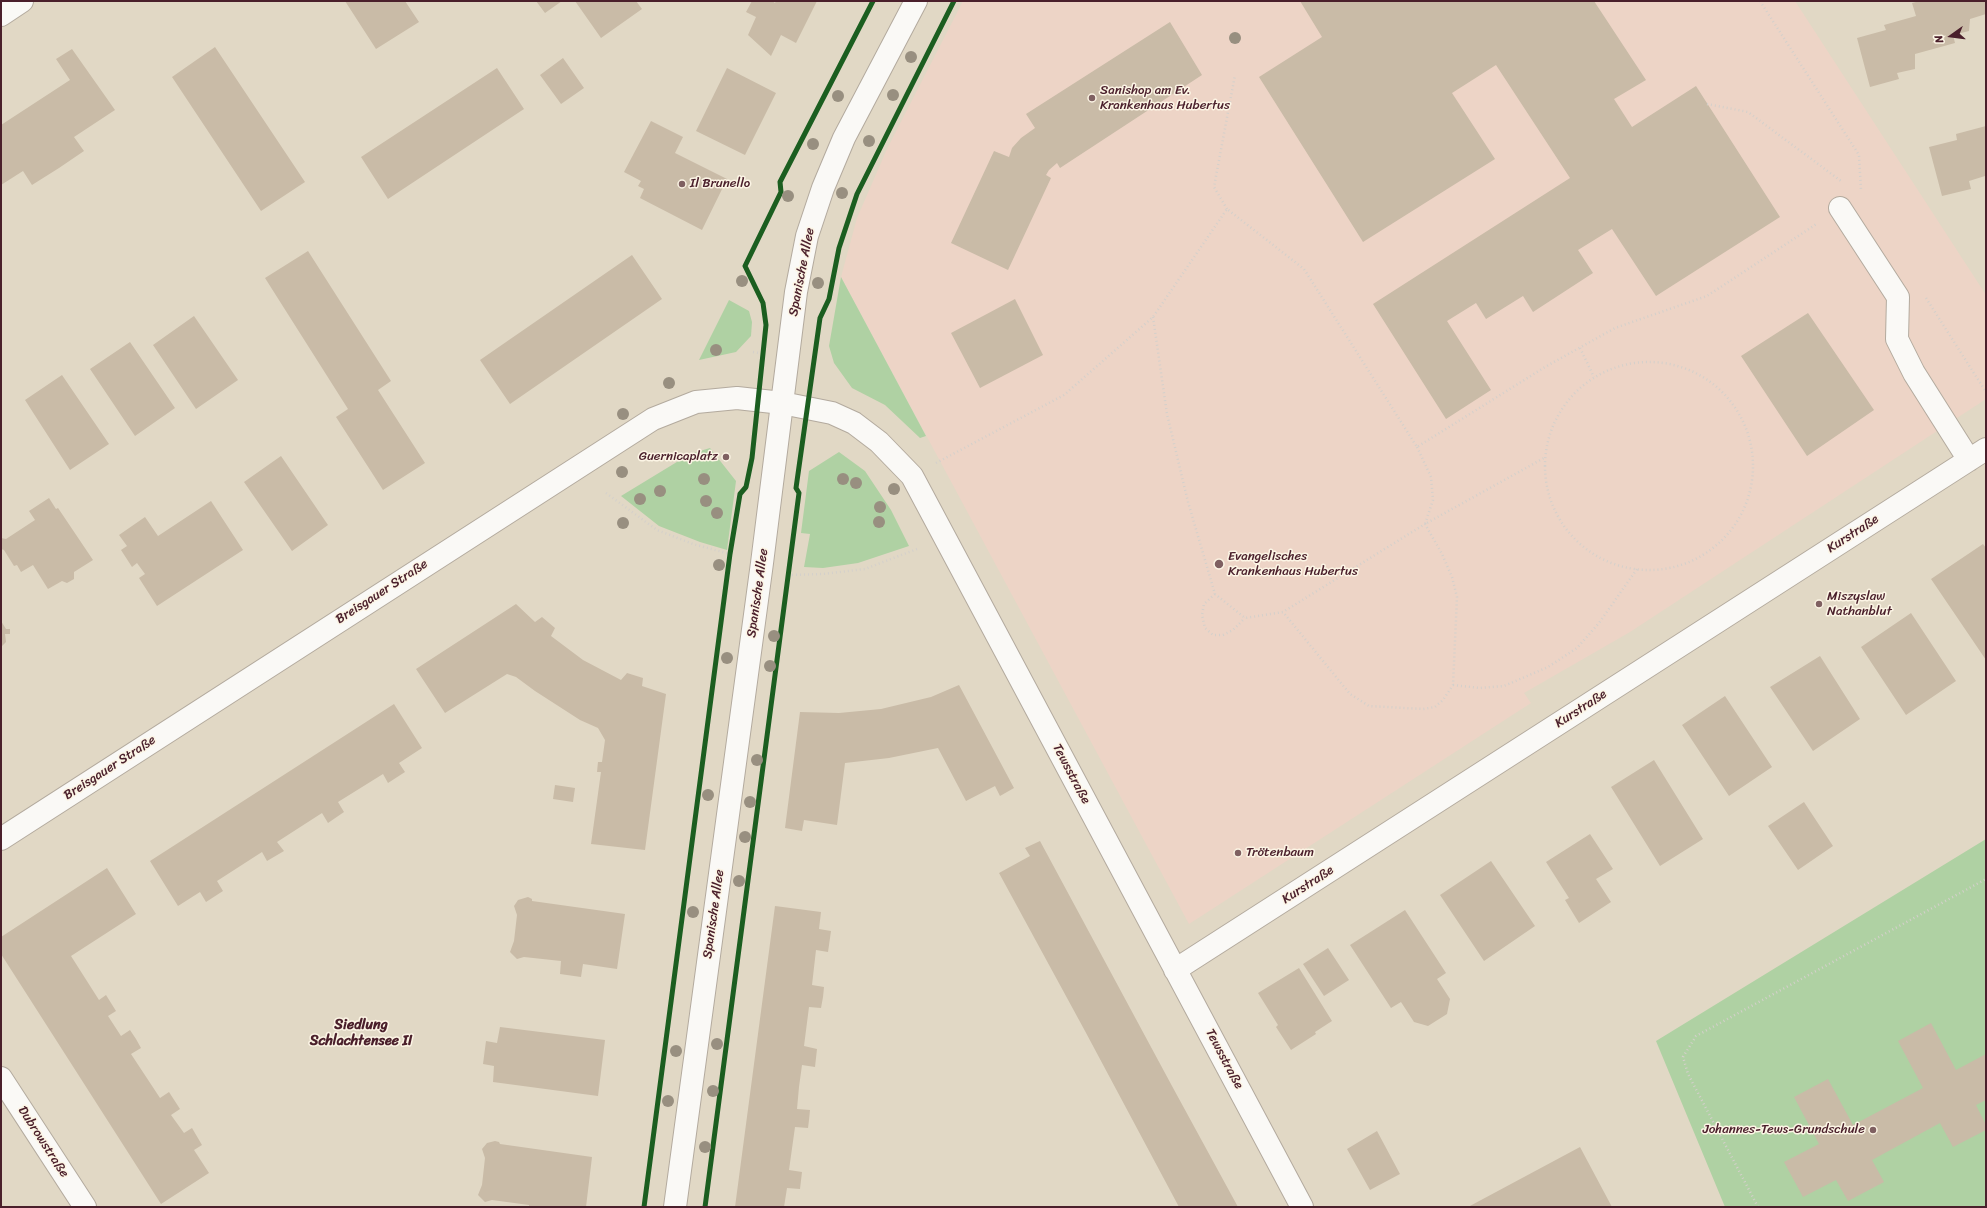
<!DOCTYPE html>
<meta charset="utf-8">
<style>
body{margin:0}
#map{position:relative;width:1987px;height:1208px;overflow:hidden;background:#e1d8c5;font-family:Sriracha,sans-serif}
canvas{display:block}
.frame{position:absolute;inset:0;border:2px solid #4a1f2b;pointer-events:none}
.north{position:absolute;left:1931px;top:16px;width:40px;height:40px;-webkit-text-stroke:3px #fcf5e5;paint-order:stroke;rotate:256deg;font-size:11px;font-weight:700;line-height:16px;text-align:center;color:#4a1f2b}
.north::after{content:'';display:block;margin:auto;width:14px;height:18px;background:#4a1f2b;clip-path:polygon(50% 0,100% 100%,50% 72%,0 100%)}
</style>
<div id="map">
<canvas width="1987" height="1208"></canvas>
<div class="frame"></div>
<div class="north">N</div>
</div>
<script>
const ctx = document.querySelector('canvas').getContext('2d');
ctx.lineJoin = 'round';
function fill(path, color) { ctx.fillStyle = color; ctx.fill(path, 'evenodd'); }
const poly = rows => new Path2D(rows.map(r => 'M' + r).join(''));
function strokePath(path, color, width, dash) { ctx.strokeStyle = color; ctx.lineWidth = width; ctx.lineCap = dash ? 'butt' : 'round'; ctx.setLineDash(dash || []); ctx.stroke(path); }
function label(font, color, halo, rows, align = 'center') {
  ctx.font = font + ' Sriracha,sans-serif'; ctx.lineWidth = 3; ctx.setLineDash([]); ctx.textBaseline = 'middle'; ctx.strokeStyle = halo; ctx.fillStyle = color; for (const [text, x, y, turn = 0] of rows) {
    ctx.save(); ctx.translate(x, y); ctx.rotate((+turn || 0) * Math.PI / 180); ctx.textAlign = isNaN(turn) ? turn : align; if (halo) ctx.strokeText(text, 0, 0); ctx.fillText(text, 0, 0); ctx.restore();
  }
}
fill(poly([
 [963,1,1795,1,1986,295,1986,399,1630,632,1524,693,1531,703,1189,924,841,277,857,218,887,149]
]), '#edd4c6');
fill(poly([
 [841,277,926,436,920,438,885,405,852,388,834,363,829,346],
 [729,300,749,311,752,322,751,336,736,352,699,360],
 [710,448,736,481,727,550,700,542,659,526,621,496,690,454],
 [839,452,865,471,891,510,909,546,858,563,823,568,804,567,810,534,801,533,809,471],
 [1986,839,1986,1207,1725,1207,1656,1041]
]), '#afd1a3');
fill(poly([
 [345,1,405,1,419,22,376,49],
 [536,1,562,1,545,13],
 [575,1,636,1,642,9,601,38],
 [752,1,772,1,775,3,776,1,817,1,796,43,781,35,771,56,748,35,756,17,746,12],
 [1300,1,1594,1,1646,80,1614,99,1632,127,1696,86,1780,217,1656,296,1612,229,1578,250,1593,273,1533,312,1523,296,1486,319,1476,303,1447,321,1491,390,1446,419,1373,304,1570,178,1496,65,1452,93,1495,159,1363,242,1259,77,1322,37],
 [1920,1,1986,1,1986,14,1970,19,1969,31,1953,35,1955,43,1915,54,1915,69,1897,73,1899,79,1870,87,1857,38,1886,30,1884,25,1916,16,1912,3],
 [1170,22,1202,75,1060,168,1057,163,1049,170,1046,175,1051,178,1008,270,951,243,994,151,1009,157,1012,148,1021,138,1035,128,1026,114],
 [215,47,305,182,261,211,172,77],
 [72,49,115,110,74,137,84,151,59,168,32,185,23,171,1,185,1,125,70,80,56,59],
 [563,58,584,88,561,104,540,75],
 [497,68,524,109,388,199,361,157],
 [727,68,776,93,745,155,696,131],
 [651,121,683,137,675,153,727,179,702,230,640,198,644,189,638,186,641,181,624,172],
 [1986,126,1985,176,1969,181,1971,189,1942,196,1929,147,1957,140,1956,134],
 [308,251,391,381,378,390,425,463,383,490,336,417,348,409,265,278],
 [632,255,662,299,510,404,480,360],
 [1015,299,1043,355,980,388,951,333],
 [1808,313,1874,410,1807,456,1741,356],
 [194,316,238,380,196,409,153,345],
 [130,342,175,408,135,436,90,369],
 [62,375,109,444,70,470,25,400],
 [281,456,328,525,292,551,244,482],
 [49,498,56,509,58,508,93,560,74,572,74,579,67,583,62,581,48,589,33,565,21,572,17,565,14,566,4,550,1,549,1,538,6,539,35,520,29,511],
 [211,501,243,550,157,606,139,578,145,574,137,563,132,567,121,550,127,546,119,535,145,517,158,536],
 [1983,544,1986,548,1986,660,1931,579],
 [516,604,535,622,542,617,555,628,551,636,583,660,621,680,627,673,643,678,642,686,666,694,645,850,591,844,601,772,597,772,598,762,602,762,605,740,598,728,580,720,535,691,516,677,507,674,445,713,416,669],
 [1911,613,1956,681,1906,715,1861,647],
 [1,621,6,629,10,629,10,634,5,634,6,642,1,647],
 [1820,656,1860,719,1813,751,1770,687],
 [959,685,1014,788,1000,796,995,786,966,801,938,748,889,758,845,763,837,825,804,820,802,831,785,828,800,712,839,713,881,709,931,697],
 [1725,696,1772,767,1729,796,1682,725],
 [394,704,422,748,399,763,405,772,388,783,383,774,338,802,344,812,328,823,322,813,277,842,284,851,267,861,262,852,217,881,223,891,206,902,200,892,178,906,150,861],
 [1654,760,1703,839,1660,866,1611,787],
 [555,785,575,788,573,802,553,799],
 [1804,802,1833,846,1798,870,1768,826],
 [1590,834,1613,869,1596,879,1611,902,1579,923,1565,900,1569,898,1546,862],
 [1040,841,1172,1086,1238,1207,1179,1207,1085,1031,999,873,1030,856,1025,848],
 [1491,861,1535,926,1484,961,1440,895],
 [107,868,136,914,71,956,99,1000,106,995,116,1011,108,1016,121,1036,130,1030,136,1039,141,1048,131,1054,160,1098,169,1092,180,1109,171,1115,184,1133,192,1128,202,1145,194,1150,209,1173,161,1204,1,954,1,937],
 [528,897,532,899,532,901,625,914,617,969,583,964,581,977,560,974,561,961,524,957,517,959,510,952,514,941,517,915,514,906,518,900],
 [775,906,821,912,819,929,831,931,828,952,816,950,812,985,824,987,823,997,821,1008,809,1007,804,1046,817,1049,815,1067,802,1065,799,1087,797,1109,810,1110,809,1120,808,1128,795,1127,789,1170,802,1172,800,1189,787,1188,784,1207,735,1207],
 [1405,910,1446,973,1437,979,1450,999,1447,1014,1428,1026,1414,1022,1401,1002,1391,1008,1350,945],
 [1328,948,1349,980,1324,996,1303,964],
 [1299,968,1332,1021,1315,1032,1316,1034,1291,1050,1276,1027,1278,1025,1258,993],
 [1931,1023,1956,1070,1986,1054,1986,1100,1976,1105,1986,1125,1986,1130,1953,1147,1940,1123,1872,1160,1884,1182,1848,1201,1836,1180,1803,1197,1784,1162,1819,1144,1794,1097,1828,1079,1853,1125,1923,1088,1898,1041],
 [500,1027,605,1040,598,1096,493,1082,494,1066,483,1064,486,1041,497,1043],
 [1377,1131,1400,1174,1370,1190,1347,1149],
 [495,1141,499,1142,500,1144,592,1157,586,1207,529,1207,529,1205,492,1200,485,1202,478,1195,482,1185,485,1158,482,1149,487,1143],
 [1580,1147,1612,1207,1468,1207]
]), '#c9bba7');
const minor = poly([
 [1,15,22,1],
 [1840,208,1898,297,1897,339,1914,373,1969,460],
 [1,839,653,419,696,402,737,398,782,403,832,413,854,423,879,442,912,476,1302,1207],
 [1175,970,1986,449],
 [1,1078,85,1207]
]);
const major = poly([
 [675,1207,762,563,796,292,807,236,823,188,844,138,916,1]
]);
strokePath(minor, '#b3aa9e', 24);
strokePath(major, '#b3aa9e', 24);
strokePath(poly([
 [1760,1,1859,155,1861,190],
 [1707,104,1748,112,1841,181],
 [1227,209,1214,187,1235,75],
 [1926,298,1986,392],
 [1153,317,1167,414,1188,502,1215,594,1245,618,1283,612,1425,524,1442,554,1452,577,1457,597,1453,685,1443,700,1435,707,1423,709,1369,706,1350,694,1283,612],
 [1580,348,1594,377],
 [753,352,759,353],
 '1545 466a104 104 0 1 1 208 0a104 104 0 1 1-208 0Z',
 [1417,447,1431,477,1433,500,1425,524,1544,458],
 [936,463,1064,395,1153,317,1227,209,1304,269,1417,447,1545,367,1615,328,1707,296,1818,223],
 [606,493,657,530,693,544,730,554],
 [788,575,823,574,865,569,917,549],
 [1215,594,1204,604,1202,615,1205,628,1213,635,1223,635,1233,630,1245,618],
 [1453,685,1480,688,1504,686,1548,667,1577,648,1599,623,1637,569],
 [1758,1207,1688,1074,1683,1057,1696,1036,1986,879]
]), '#d4d0cb', 2.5, [1, 3]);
strokePath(minor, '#faf9f6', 22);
strokePath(major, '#faf9f6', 22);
strokePath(poly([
 [644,1207,730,554,740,494,746,487,752,458,766,325,763,303,745,266,781,192,780,182,873,1],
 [705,1207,799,493,796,488,820,318,829,299,839,248,857,194,954,1]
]), '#1b5e20', 5);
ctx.fillStyle = '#988f80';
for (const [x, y] of [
 [1235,38],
 [911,57],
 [893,95],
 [838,96],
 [869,141],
 [813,144],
 [842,193],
 [788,196],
 [742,281],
 [818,283],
 [716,350],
 [669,383],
 [623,414],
 [622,472],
 [704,479],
 [843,479],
 [856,483],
 [894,489],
 [660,491],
 [640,499],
 [706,501],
 [880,507],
 [717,513],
 [879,522],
 [623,523],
 [719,565],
 [774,636],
 [727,658],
 [770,666],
 [757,760],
 [708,795],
 [750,802],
 [745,837],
 [739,881],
 [693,912],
 [717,1044],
 [676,1051],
 [713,1091],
 [668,1101],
 [705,1147]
]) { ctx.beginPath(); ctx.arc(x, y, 6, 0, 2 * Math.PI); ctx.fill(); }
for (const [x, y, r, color] of [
 [1092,98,4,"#7f6061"],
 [682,184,4,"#7f6061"],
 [726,457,4,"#7f6061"],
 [1219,564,5,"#7f6061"],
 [1819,604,4,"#7f6061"],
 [1238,853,4,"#7f6061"],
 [1873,1130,4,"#7f6061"]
]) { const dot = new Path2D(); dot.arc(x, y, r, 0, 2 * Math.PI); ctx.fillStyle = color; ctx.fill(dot); strokePath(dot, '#fcf5e5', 1.5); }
label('13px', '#4a1f2b', '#fcf5e5', [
 ["Sanishop am Ev.",1100,91],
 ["Krankenhaus Hubertus",1100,106],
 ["Il Brunello",690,184],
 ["Guernicaplatz",718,457,"right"],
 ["Evangelisches",1228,557],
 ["Krankenhaus Hubertus",1228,572],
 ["Miszyslaw",1827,597],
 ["Nathanblut",1827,612],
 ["Trötenbaum",1246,853],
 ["Johannes-Tews-Grundschule",1865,1130,"right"]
], 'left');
label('13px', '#4a1f2b', '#fcf5e5', [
 ["Spanische Allee",802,272,-79],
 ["Kurstraße",1853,534,-33],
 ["Breisgauer Straße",382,592,-33],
 ["Spanische Allee",758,593,-82],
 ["Kurstraße",1581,709,-33],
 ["Breisgauer Straße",110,768,-33],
 ["Tewsstraße",1071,774,62],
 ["Kurstraße",1308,885,-33],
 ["Spanische Allee",714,914,-82],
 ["Tewsstraße",1224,1059,62],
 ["Dubrowstraße",43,1142,57]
]);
label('bold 14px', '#4a1f2b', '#fcf5e5', [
 ["Siedlung",361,1025],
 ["Schlachtensee II",361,1041]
]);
</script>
